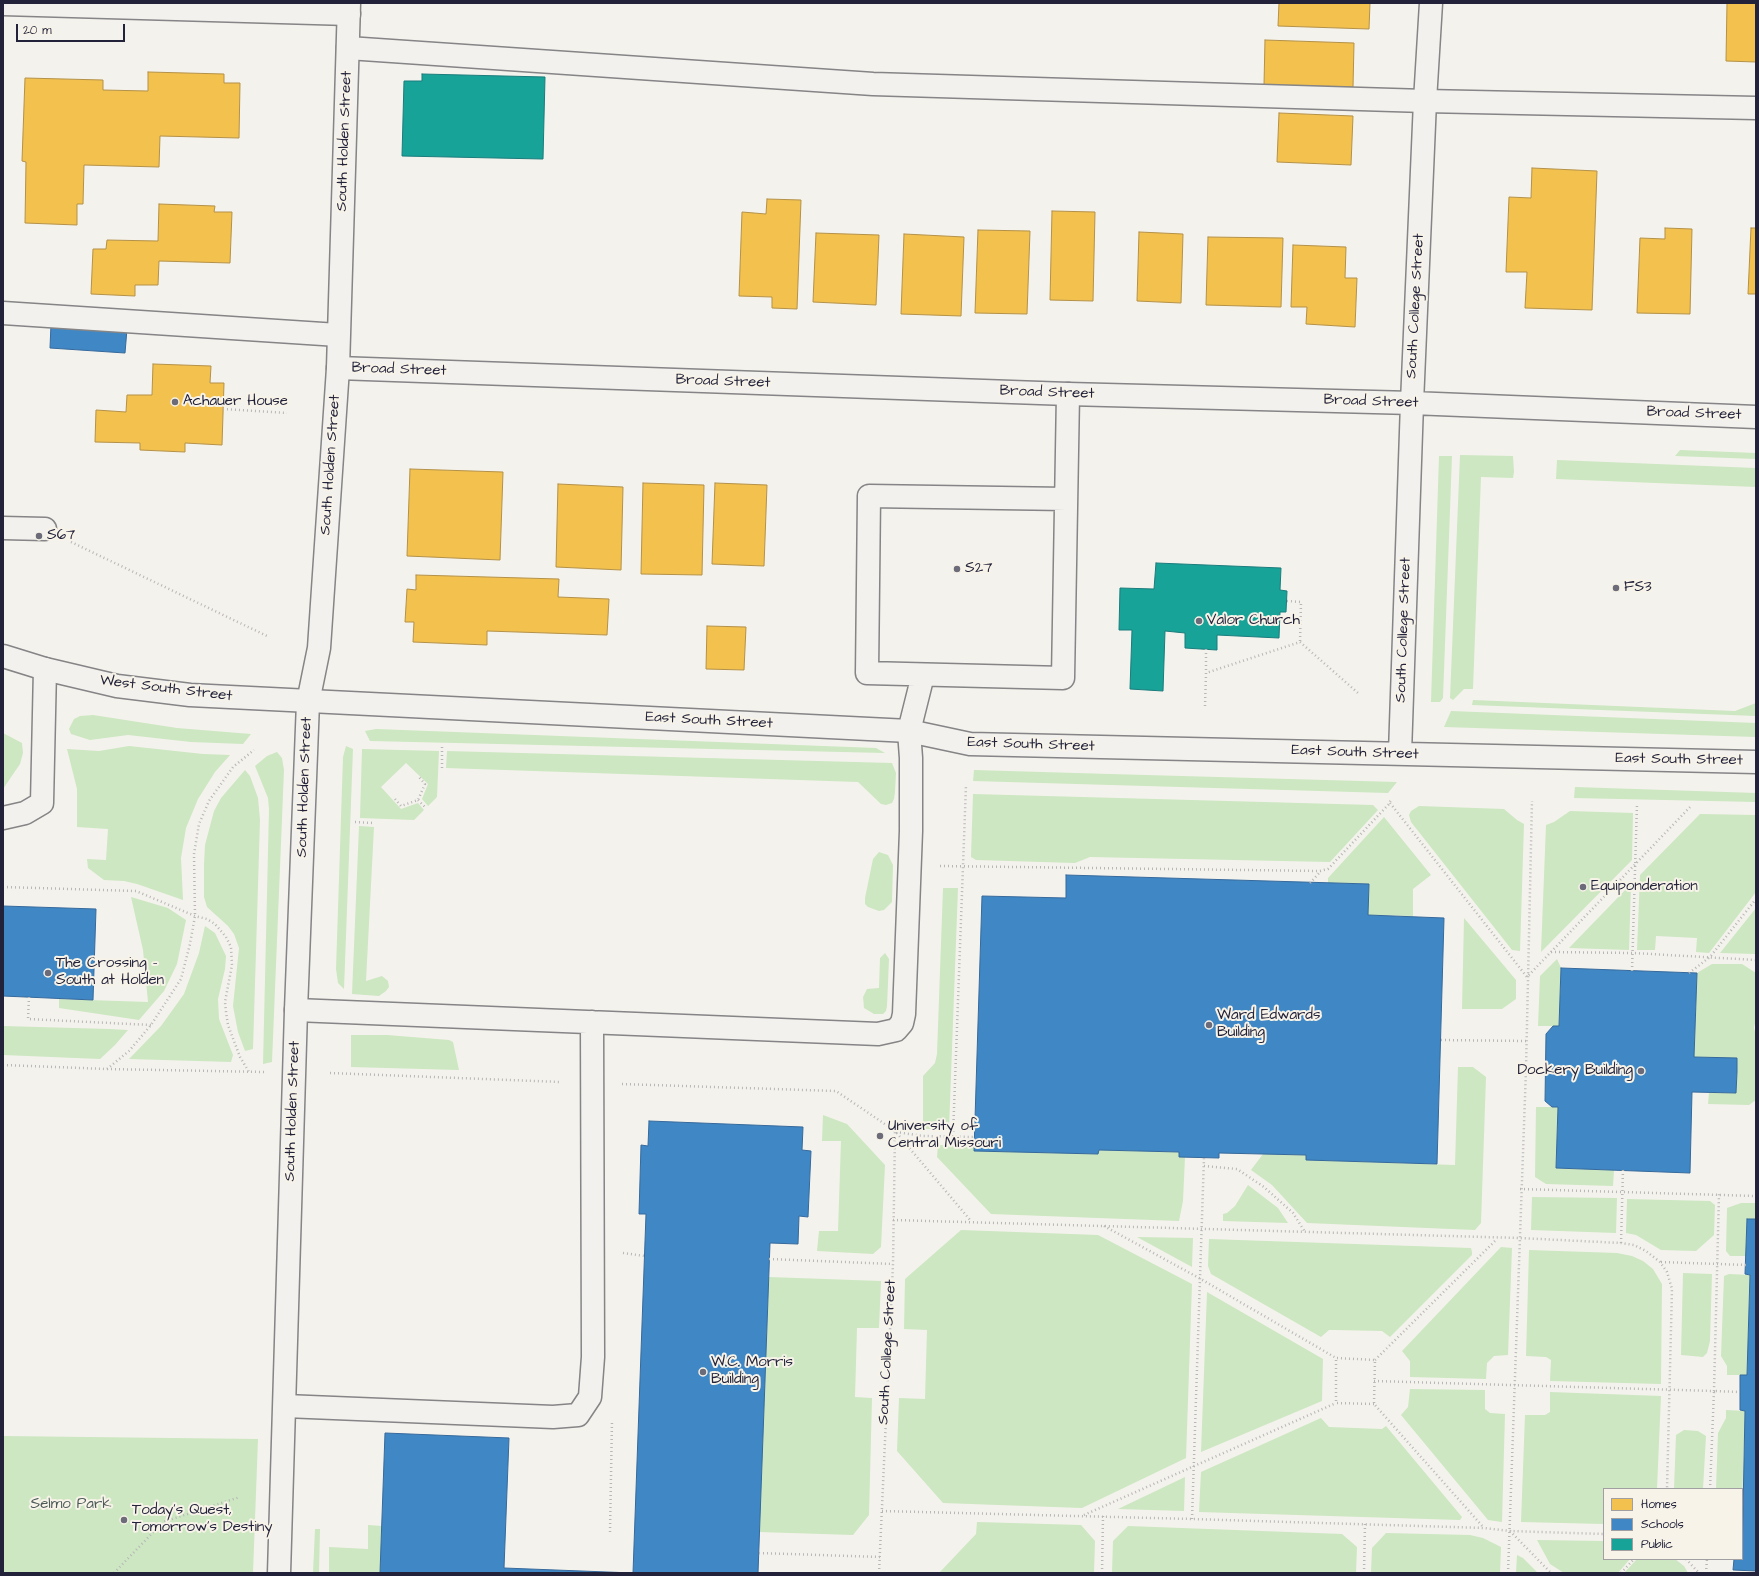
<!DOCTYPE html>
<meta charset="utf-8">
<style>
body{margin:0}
#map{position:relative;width:1759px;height:1576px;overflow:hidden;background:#f4f2ec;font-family:"Architects Daughter",sans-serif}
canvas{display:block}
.frame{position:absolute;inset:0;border:4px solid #22223b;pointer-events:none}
.legend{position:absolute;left:1603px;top:1488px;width:140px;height:72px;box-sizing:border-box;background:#f7f3e8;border:1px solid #a29fa3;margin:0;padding:5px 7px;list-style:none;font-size:12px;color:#22223b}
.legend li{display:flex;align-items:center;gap:8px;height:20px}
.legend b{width:20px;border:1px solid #a29fa3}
.scale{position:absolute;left:16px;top:24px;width:109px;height:18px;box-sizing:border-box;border:2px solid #22223b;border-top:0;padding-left:5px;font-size:12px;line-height:14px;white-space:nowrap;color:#22223b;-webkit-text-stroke:3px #f7f3e8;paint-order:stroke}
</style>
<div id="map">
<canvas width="1759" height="1576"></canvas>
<div class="frame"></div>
<ul class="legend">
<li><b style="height:11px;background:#f2c14e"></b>Homes</li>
<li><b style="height:11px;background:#3f88c5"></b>Schools</li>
<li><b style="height:11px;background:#17a398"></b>Public</li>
</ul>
<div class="scale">20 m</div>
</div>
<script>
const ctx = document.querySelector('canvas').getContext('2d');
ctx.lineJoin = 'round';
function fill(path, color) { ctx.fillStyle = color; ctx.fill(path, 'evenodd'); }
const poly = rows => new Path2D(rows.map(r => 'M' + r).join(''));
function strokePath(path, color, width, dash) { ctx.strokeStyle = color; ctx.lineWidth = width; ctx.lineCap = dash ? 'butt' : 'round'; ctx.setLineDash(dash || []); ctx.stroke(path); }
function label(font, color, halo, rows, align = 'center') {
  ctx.font = font + ' "Architects Daughter",sans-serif'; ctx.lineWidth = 4; ctx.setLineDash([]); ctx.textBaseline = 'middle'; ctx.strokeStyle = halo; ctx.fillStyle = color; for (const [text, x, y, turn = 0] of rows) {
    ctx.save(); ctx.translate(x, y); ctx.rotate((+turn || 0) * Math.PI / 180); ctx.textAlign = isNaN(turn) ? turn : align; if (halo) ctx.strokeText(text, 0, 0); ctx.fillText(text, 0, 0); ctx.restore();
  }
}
fill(poly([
 [1680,450,1756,453,1756,459,1675,456],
 [1460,455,1513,456,1514,472,1513,478,1481,477,1473,689,1464,689,1453,700,1450,698],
 [1439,456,1452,456,1443,698,1440,702,1431,702],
 [1557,460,1756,468,1756,487,1556,479],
 [1473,700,1735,711,1756,703,1756,716,1472,705],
 [1451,711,1756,723,1756,737,1444,727],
 [93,715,177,728,251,734,243,744,191,742,128,735,90,740,71,734,69,729,74,719,80,716],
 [376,729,876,748,885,753,370,741,365,731],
 [3,733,22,743,23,753,20,764,3,789],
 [129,746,203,754,230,755,215,772,198,799,186,828,181,858,183,900,137,884,124,881,104,880,88,868,87,859,106,860,108,829,77,827,77,789,67,749,99,751],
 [346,746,353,749,344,989,338,983,336,969,343,757],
 [362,749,439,751,437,797,428,806,422,799,428,784,406,763,381,787,401,809,418,803,424,810,414,820,360,818],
 [447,751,892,763,896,773,895,792,894,799,892,803,886,805,881,804,858,782,446,768],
 [277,752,282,758,284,770,272,1062,263,1064,269,809,268,798,255,766,267,756],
 [245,770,250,776,258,798,260,820,253,1049,245,1051,238,1032,233,1006,239,948,234,934,228,926,207,907,204,897,204,864,205,845,214,811,221,798],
 [974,770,1110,774,1397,782,1388,793,973,781],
 [1575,787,1756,793,1756,802,1574,798],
 [973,794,1373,805,1378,810,1330,862,1090,857,1075,863,976,860,971,857],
 [1419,806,1504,809,1517,820,1524,824,1520,951,1512,950,1411,822,1409,815,1411,811],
 [1570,811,1633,813,1632,860,1541,952,1546,825,1554,822],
 [1700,814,1756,815,1756,892,1709,953,1696,952,1697,938,1656,936,1655,950,1637,950,1640,875],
 [1384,817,1431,875,1413,889,1413,916,1368,915,1369,884,1328,883,1328,878],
 [359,826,374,827,366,981,382,976,388,981,389,987,386,991,379,996,352,994],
 [879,852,888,855,893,865,892,902,884,910,879,911,868,907,865,904,865,898,873,859],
 [1631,884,1629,950,1569,948],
 [943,888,958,888,949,1129,923,1129,923,1076,935,1063,937,1054],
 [131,897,168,908,186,920,177,964,164,991,139,1020,59,1008,59,999,148,1002,143,950],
 [1756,908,1756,954,1720,953],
 [1464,918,1516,980,1516,999,1502,1009,1462,1009],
 [205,926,215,933,226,956,225,969,218,999,219,1019,233,1055,231,1062,129,1059,161,1026,184,994,199,953],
 [885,953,889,959,887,1006,886,1011,883,1014,874,1014,864,1008,863,997,867,989,879,988,880,958],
 [1557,959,1561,968,1559,1026,1538,1026,1540,976],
 [1712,964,1742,964,1756,973,1756,1018,1754,1028,1756,1035,1756,1100,1749,1105,1708,1104,1709,1093,1736,1093,1737,1059,1694,1057,1697,973],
 [3,1026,109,1029,128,1030,115,1045,100,1059,3,1055],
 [351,1035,387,1035,449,1040,453,1042,459,1070,351,1067],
 [1458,1067,1473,1067,1486,1077,1481,1223,1475,1230,1307,1223,1272,1185,1251,1170,1263,1154,1306,1155,1306,1160,1455,1165],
 [1536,1107,1558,1107,1556,1168,1614,1170,1613,1186,1546,1184,1535,1177],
 [823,1115,847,1124,885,1165,881,1247,873,1254,817,1251,819,1231,838,1231,841,1141,822,1141],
 [938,1145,974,1146,975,1151,1098,1154,1099,1150,1179,1152,1179,1157,1185,1157,1183,1201,1179,1221,991,1214,937,1157],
 [1248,1185,1278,1208,1288,1223,1223,1221,1223,1214,1227,1213,1235,1206],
 [1532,1197,1617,1198,1616,1233,1531,1230],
 [1627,1199,1710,1201,1715,1205,1714,1235,1696,1251,1661,1250,1636,1235,1626,1233],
 [1741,1203,1756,1203,1756,1219,1746,1256,1730,1256,1726,1251,1727,1208],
 [961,1230,1098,1235,1192,1284,1186,1458,1082,1508,943,1503,897,1451,899,1398,925,1399,927,1330,904,1329,905,1279],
 [1137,1237,1193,1238,1192,1267],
 [1209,1239,1471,1248,1472,1252,1472,1255,1390,1337,1382,1331,1335,1330,1329,1330,1321,1337,1211,1274,1208,1266],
 [1501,1247,1512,1248,1508,1355,1494,1356,1487,1363,1486,1379,1410,1377,1410,1361,1402,1351],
 [1529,1250,1617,1253,1632,1256,1643,1261,1653,1269,1662,1284,1661,1384,1550,1381,1551,1360,1546,1357,1526,1356],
 [1683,1273,1712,1274,1710,1341,1707,1353,1703,1357,1681,1355],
 [1729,1274,1750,1275,1747,1375,1727,1375,1727,1366,1721,1356,1724,1276],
 [769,1277,881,1281,879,1328,857,1328,855,1397,872,1398,869,1515,853,1535,759,1532],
 [1207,1292,1323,1359,1322,1401,1201,1452],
 [1410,1389,1485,1390,1485,1409,1490,1413,1505,1414,1502,1522,1488,1520,1401,1415,1408,1407],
 [1550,1392,1661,1396,1657,1489,1604,1489,1604,1524,1521,1522,1525,1415,1545,1415,1550,1412],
 [1726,1410,1745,1411,1742,1505,1742,1489,1716,1489,1718,1433,1726,1418],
 [1321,1418,1329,1427,1382,1429,1386,1426,1462,1517,1460,1520,1199,1512,1201,1472],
 [1684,1430,1698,1431,1706,1436,1703,1489,1674,1489,1676,1435],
 [3,1436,258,1439,253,1573,3,1573],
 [1185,1477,1184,1511,1118,1509],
 [977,1522,1081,1525,1095,1541,1094,1573,939,1573,976,1534],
 [368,1525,382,1526,380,1573,329,1573,329,1547,368,1549],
 [1128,1526,1342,1534,1357,1547,1356,1573,1112,1573,1113,1541],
 [315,1529,320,1529,319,1573,313,1573],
 [1386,1533,1470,1535,1483,1538,1501,1547,1500,1573,1371,1573,1372,1548],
 [1537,1540,1604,1541,1604,1559,1630,1559,1618,1573,1564,1573,1550,1564],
 [1517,1555,1523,1558,1538,1573,1516,1573],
 [1637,1559,1675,1559,1684,1566,1688,1573,1624,1573]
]), '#cce7c1');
const homes = poly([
 [1279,3,1370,3,1369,29,1278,26,1279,3],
 [1727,3,1756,3,1756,62,1726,61,1727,3],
 [1265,40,1354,43,1353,87,1264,85,1265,40],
 [148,72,224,74,224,83,240,83,239,138,160,136,159,167,84,165,83,204,77,204,77,225,25,223,26,162,22,161,25,78,103,80,103,90,148,91,148,72],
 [1279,113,1353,116,1351,165,1277,162,1279,113],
 [1532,168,1597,171,1592,310,1525,308,1527,272,1506,272,1509,197,1531,198,1532,168],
 [767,199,801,200,797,309,772,308,772,297,739,296,742,212,766,214,767,199],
 [159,204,215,206,214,212,232,212,230,263,159,261,158,285,135,285,135,296,91,294,93,249,106,249,107,240,158,241,159,204],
 [1052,211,1095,212,1093,301,1050,300,1052,211],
 [1665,228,1692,229,1690,314,1637,313,1640,238,1665,239,1665,228],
 [1751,228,1756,228,1756,294,1748,294,1751,228],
 [978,230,1030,231,1027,314,975,313,978,230],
 [1139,232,1183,234,1181,303,1137,301,1139,232],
 [816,233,879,235,876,305,813,302,816,233],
 [904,234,964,237,961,316,901,314,904,234],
 [1208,237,1283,238,1281,307,1206,305,1208,237],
 [1293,245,1346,247,1345,278,1357,278,1355,327,1306,324,1307,307,1291,307,1293,245],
 [153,364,211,366,210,383,224,383,222,445,185,443,185,452,140,450,140,443,95,442,96,410,126,412,127,395,152,395,153,364],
 [410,469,503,472,500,560,407,556,410,469],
 [643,483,704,485,702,575,641,574,643,483],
 [715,483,767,485,764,566,712,564,715,483],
 [558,484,623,487,621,570,556,567,558,484],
 [416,575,559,579,558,597,609,599,607,635,487,631,487,645,413,642,414,622,405,622,407,589,416,590,416,575],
 [707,626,746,627,744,670,706,669,707,626]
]);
fill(homes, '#f2c14e');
strokePath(homes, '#b49148', 1);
const schools = poly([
 [51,324,127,329,125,353,50,348,51,324],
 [1066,875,1369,884,1368,915,1444,918,1437,1164,1306,1160,1306,1155,1219,1153,1219,1158,1179,1157,1179,1152,1099,1150,1098,1154,974,1151,982,896,1066,898,1066,875],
 [3,906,96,909,93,1000,3,996,3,906],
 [1561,968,1697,973,1694,1057,1737,1058,1737,1072,1736,1093,1692,1092,1690,1173,1556,1168,1558,1107,1552,1107,1545,1101,1546,1034,1553,1026,1559,1026,1561,968],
 [649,1121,803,1127,802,1150,811,1151,808,1217,799,1216,798,1244,770,1243,758,1573,380,1573,385,1433,509,1438,504,1568,633,1573,646,1214,639,1214,641,1145,648,1146,649,1121],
 [1747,1219,1756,1219,1756,1571,1733,1570,1734,1559,1742,1559,1745,1411,1740,1410,1740,1375,1747,1375,1750,1275,1745,1274,1747,1219]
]);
fill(schools, '#3f88c5');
strokePath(schools, '#36699c', 1);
const public = poly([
 [422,74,545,77,543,159,402,156,404,81,422,81,422,74],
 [1156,563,1281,568,1280,590,1287,591,1286,612,1280,612,1279,638,1217,635,1217,650,1185,648,1185,633,1165,631,1163,691,1130,689,1132,630,1119,630,1120,588,1154,589,1156,563]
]);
fill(public, '#17a398');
strokePath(public, '#1a7c7c', 1);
const service = poly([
 [348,48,873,84,1425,101,1756,108],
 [3,313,338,335],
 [1066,499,869,496,867,673,1063,678,1068,394],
 [3,528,45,529],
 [3,818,25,813,42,803,45,669],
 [296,1010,878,1034,896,1030,902,1023,904,1014,911,831,911,758,909,731,923,675],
 [285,1406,553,1417,578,1415,590,1397,593,1357,592,1022]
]);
const minor = poly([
 [3,4,349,14],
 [338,368,1068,394,1412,403,1756,417],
 [3,656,45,669,117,686,190,695,909,731,970,744,1756,762],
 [1400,753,1412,403,1425,101,1431,3]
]);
const secondary = poly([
 [279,1573,296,1010,308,702,319,648,338,368,349,3]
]);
strokePath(service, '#858486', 25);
strokePath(minor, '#858486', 25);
strokePath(secondary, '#858486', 25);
strokePath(poly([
 [223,409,287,413],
 [71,542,267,636],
 [1287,601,1301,602,1300,642],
 [1206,649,1206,673],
 [1205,706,1206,673,1300,642,1358,693],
 [442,768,442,746],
 [395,799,401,806,418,800,425,784,418,776],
 [418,800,426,808],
 [1390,803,1527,977,1692,805],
 [355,822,374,823],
 [940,866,1320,871,1328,869,1389,804,1391,799],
 [1310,883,1320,872],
 [3,887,136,891,195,916,207,919,215,924,226,937,231,947,232,965,225,1002,226,1012,228,1025,240,1057,249,1072],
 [1551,952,1633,953,1756,960],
 [1632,971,1637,804],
 [1689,973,1710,957,1756,899],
 [29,997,28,1019,151,1025],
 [1441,1040,1526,1041],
 [3,1065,107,1069,129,1051,151,1025,181,979,190,944,195,916,194,854,199,824,209,801,233,767,254,750],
 [107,1069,264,1072],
 [1526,1069,1546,1069],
 [330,1073,561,1082],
 [622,1084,836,1091,895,1131,971,1221],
 [896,1132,923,1136,974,1137],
 [953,1136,966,785],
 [1204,1166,1237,1169,1264,1187,1293,1213,1305,1232],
 [1520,1189,1756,1196],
 [893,1220,1519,1238,1621,1243,1634,1245,1646,1251,1660,1262,1667,1272,1672,1289,1667,1489],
 [1104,1226,1199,1278,1336,1358],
 [1621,1243,1623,1170],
 [623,1253,645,1256],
 [769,1259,893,1264],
 [1661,1262,1746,1265],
 [1375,1360,1497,1239],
 [1374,1381,1714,1391,1719,1194],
 [1374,1404,1336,1403,1336,1358,1375,1360,1374,1404,1484,1528],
 [1710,1489,1714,1391,1740,1392],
 [882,1511,1192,1519,1484,1528,1510,1531,1604,1534],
 [1084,1515,1336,1403],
 [1192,1519,1204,1157],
 [1510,1531,1551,1573],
 [610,1532,612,1420],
 [759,1553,880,1557],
 [1686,1559,1699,1573],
 [114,1573,163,1522,240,1497],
 [879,1573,893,1264,895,1132],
 [1102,1573,1103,1516],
 [1364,1573,1365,1524],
 [1508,1573,1526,1069,1532,801],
 [1621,1573,1634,1559],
 [1706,1573,1707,1559]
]), '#b8b6b6', 2.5, [1, 3]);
strokePath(service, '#f2f1ed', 22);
strokePath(minor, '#f2f1ed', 22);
strokePath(secondary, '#f2f1ed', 22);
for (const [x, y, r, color] of [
 [175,402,4,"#6c6b79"],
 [39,536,4,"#6c6b79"],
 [957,569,4,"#6c6b79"],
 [1616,588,4,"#6c6b79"],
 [1199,621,4,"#6c6b79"],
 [1583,887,4,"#6c6b79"],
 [48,973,4,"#6c6b79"],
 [1209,1025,4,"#6c6b79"],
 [1641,1071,4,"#6c6b79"],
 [880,1136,4,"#6c6b79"],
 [703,1372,4,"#6c6b79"],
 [124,1520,4,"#6c6b79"]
]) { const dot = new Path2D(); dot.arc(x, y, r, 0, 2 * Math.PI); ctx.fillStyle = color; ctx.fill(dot); strokePath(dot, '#f7f3e8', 1.5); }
label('15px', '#22223b', '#f7f3e8', [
 ["South Holden Street",345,141,-88],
 ["South College Street",1416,306,-87],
 ["Broad Street",399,370,2],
 ["Broad Street",723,382,2],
 ["Broad Street",1047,393,2],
 ["Broad Street",1371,402,2],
 ["Broad Street",1694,414,2],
 ["South Holden Street",331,465,-86],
 ["South College Street",1404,630,-88],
 ["West South Street",166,689,7],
 ["East South Street",709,721,3],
 ["East South Street",1031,745,2],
 ["East South Street",1355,753,2],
 ["East South Street",1679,760,1],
 ["South Holden Street",305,787,-88],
 ["South Holden Street",293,1111,-88],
 ["South College Street",888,1352,-87]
]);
label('15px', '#22223b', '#f7f3e8', [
 ["Achauer House",183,402],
 ["S67",47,536],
 ["S27",965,569],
 ["FS3",1624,588],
 ["Valor Church",1207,621],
 ["Equiponderation",1591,887],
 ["The Crossing –",56,964],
 ["South at Holden",56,981],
 ["Ward Edwards",1217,1016],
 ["Building",1217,1033],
 ["Dockery Building",1633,1071,"right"],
 ["University of",888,1127],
 ["Central Missouri",888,1144],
 ["W.C. Morris",711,1363],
 ["Building",711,1380],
 ["Today’s Quest,",132,1511],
 ["Tomorrow’s Destiny",132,1528]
], 'left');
label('15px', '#4b5a59', '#f7f3e8', [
 ["Selmo Park",71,1505]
]);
</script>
